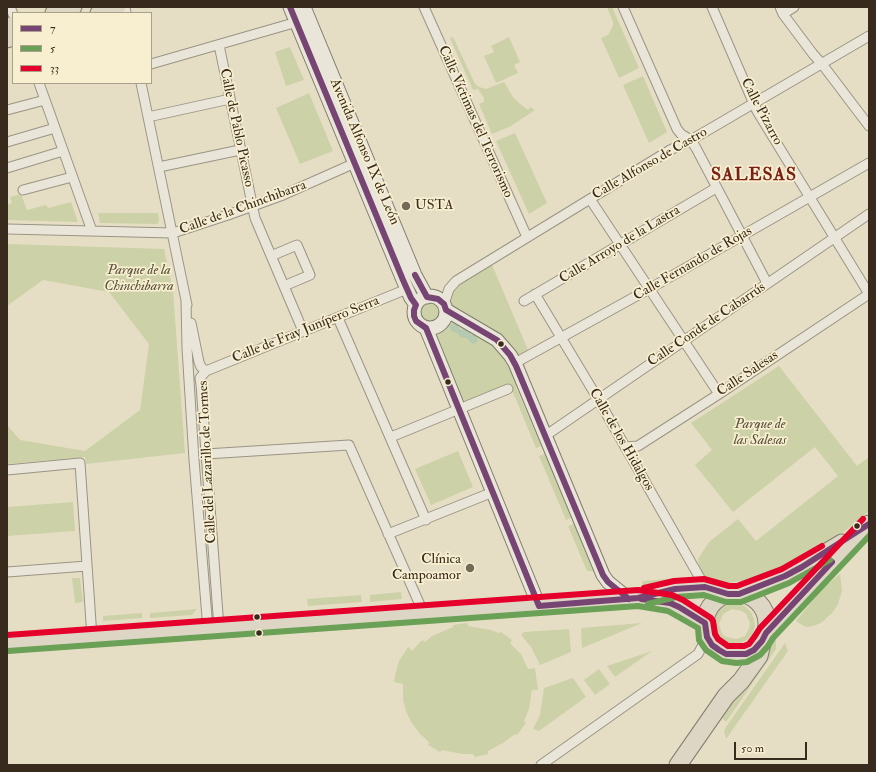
<!DOCTYPE html>
<meta charset="utf-8">
<style>
body{margin:0}
#map{position:relative;width:876px;height:772px;overflow:hidden;background:#e5dec4;font-family:"IM FELL Double Pica",serif}
canvas{display:block}
.frame{position:absolute;inset:0;border:8px solid #392a1e;pointer-events:none}
.legend{position:absolute;left:12px;top:12px;width:140px;height:72px;box-sizing:border-box;background:#f7efd0;border:1px solid #aba089;margin:0;padding:5px 7px;list-style:none;font-size:12px;color:#392a1e}
.legend li{display:flex;align-items:center;gap:8px;height:20px}
.legend b{width:20px;border:1px solid #aba089}
.scale{position:absolute;left:734px;top:742px;width:73px;height:18px;box-sizing:border-box;border:2px solid #392a1e;border-top:0;padding-left:5px;font-size:12px;line-height:14px;white-space:nowrap;color:#392a1e;-webkit-text-stroke:3px #f7efd0;paint-order:stroke}
</style>
<div id="map">
<canvas width="876" height="772"></canvas>
<div class="frame"></div>
<ul class="legend">
<li><b style="height:5px;background:#774573"></b>7</li>
<li><b style="height:5px;background:#6ba057"></b>5</li>
<li><b style="height:5px;background:#e4002b"></b>33</li>
</ul>
<div class="scale">50 m</div>
</div>
<script>
const ctx = document.querySelector('canvas').getContext('2d');
ctx.lineJoin = 'round';
function fill(path, color) { ctx.fillStyle = color; ctx.fill(path, 'evenodd'); }
const poly = rows => new Path2D(rows.map(r => 'M' + r).join(''));
function strokePath(path, color, width, dash) { ctx.strokeStyle = color; ctx.lineWidth = width; ctx.lineCap = dash ? 'butt' : 'round'; ctx.setLineDash(dash || []); ctx.stroke(path); }
function label(font, color, halo, rows, align = 'center') {
  ctx.font = font + ' "IM FELL Double Pica",serif'; ctx.lineWidth = 3.5; ctx.setLineDash([]); ctx.textBaseline = 'middle'; ctx.strokeStyle = halo; ctx.fillStyle = color; for (const [text, x, y, turn = 0] of rows) {
    ctx.save(); ctx.translate(x, y); ctx.rotate((+turn || 0) * Math.PI / 180); ctx.textAlign = isNaN(turn) ? turn : align; if (halo) ctx.strokeText(text, 0, 0); ctx.fillText(text, 0, 0); ctx.restore();
  }
}
fill(poly([
 [607,7,612,7,639,68,619,78,601,38,608,35,613,26,613,22],
 [452,37,454,39,475,84,479,87,486,89,504,82,513,97,519,103,528,110,530,107,535,110,511,126,492,134,479,104,484,102,484,98,478,89,473,90,450,38],
 [509,37,520,62,514,65,518,73,496,83,484,56,494,52,491,46],
 [290,47,304,80,286,86,275,52],
 [643,76,667,132,649,143,623,85],
 [309,93,333,151,300,164,276,108],
 [515,133,547,203,529,214,496,141],
 [21,194,27,210,46,205,48,208,71,202,78,222,7,220,7,205,12,203,10,197],
 [98,213,158,213,159,219,158,224,100,223],
 [7,244,164,249,173,291,185,453,86,464,85,457,7,464,7,425,20,440,85,451,140,410,149,344,109,292,43,280,7,306],
 [490,260,528,350,515,363,523,383,516,387,541,446,536,448,512,390,501,397,468,411,458,409,431,329,436,327,444,321,446,316,449,289],
 '418 313a11 11 0 1 1 22 0a11 11 0 1 1-22 0Z',
 [779,366,857,466,869,457,869,511,839,536,794,563,768,574,747,580,723,584,707,580,699,568,698,559,709,542,738,519,756,541,838,476,815,447,733,512,695,465,712,450,691,423],
 [458,451,473,487,431,505,415,469],
 [545,454,571,518,566,520,539,456],
 [73,502,75,531,7,536,7,507],
 [574,524,593,571,587,571,568,526],
 [840,574,842,591,838,604,833,612,821,623,813,626,807,627,804,626,796,621,821,590],
 [691,577,687,582,681,585,643,587,642,581],
 [72,578,80,578,83,602,75,603],
 [401,592,402,599,370,602,370,595],
 [361,595,362,602,308,606,307,599],
 [732,604,739,604,746,607,751,612,754,619,755,626,753,633,747,640,739,644,732,644,724,641,719,637,715,631,714,624,715,617,719,610,726,605],
 [732,609,742,611,746,614,750,623,749,628,745,636,736,639,726,637,722,634,719,624,723,614],
 [197,609,192,615,150,618,150,613],
 [142,613,142,618,103,621,103,616],
 [467,623,468,626,491,630,499,633,501,632,512,640,510,643,521,654,528,669,535,668,538,690,532,690,529,709,524,721,526,723,517,735,515,734,503,743,488,751,488,754,475,757,473,754,462,754,442,750,440,752,428,745,429,742,420,734,411,722,406,711,403,700,403,684,394,682,396,672,399,661,408,647,412,651,422,640,425,642,432,636,453,627,453,625],
 [642,623,582,648,581,628],
 [569,629,571,652,540,665,531,647,521,635,524,632],
 [776,638,776,649,726,722,722,718],
 [785,643,788,651,726,739,724,731,726,727],
 [652,651,615,677,607,666],
 [599,669,610,684,595,695,584,680],
 [573,678,586,697,539,731,533,729,540,715,544,688]
]), '#ccd1a7');
fill(poly([
 [453,324,458,325,459,329,467,330,471,335,476,335,478,341,477,342,474,344,471,343,467,338,460,337,458,333,451,331,450,326]
]), '#b3c9b0');
const street = poly([
 [10,7,13,14],
 [125,7,126,13],
 [424,7,527,237],
 [623,7,677,129,681,134,691,140,696,148,767,283],
 [712,7,757,111,869,294],
 [780,7,783,14,813,54,822,64,869,126],
 [783,14,794,7],
 [219,45,255,218,303,331],
 [151,64,297,22],
 [39,83,92,231],
 [141,83,187,305],
 [7,110,45,100],
 [148,117,230,99],
 [7,142,55,128],
 [159,167,240,150],
 [7,168,63,151],
 [23,190,72,177],
 [590,199,719,394],
 [7,229,173,233,228,215,283,195,355,163],
 [271,256,297,245,310,275,284,286],
 [535,294,598,399,705,587],
 [186,301,187,348,194,460,208,629],
 [524,301,716,188],
 [444,304,449,289,456,281,670,150,691,140,869,36],
 [338,318,426,520],
 [191,323,199,362,201,367,206,371],
 [515,363,649,289,869,163],
 [206,371,200,378,201,385,219,628],
 [206,371,407,289],
 [545,436,869,214],
 [391,437,508,389],
 [625,447,638,446,719,394,869,294],
 [206,454,349,445,424,614],
 [7,470,80,463,92,637],
 [388,534,493,492],
 [7,572,87,566],
 [541,765,698,654,707,637]
]);
const secondary = poly([
 [290,7,403,280,411,298,416,305],
 [304,7,415,275,427,297],
 '414 312a16 16 0 1 1 32 0a16 16 0 1 1-32 0Z',
 [446,310,497,340,510,355,515,363,603,575,608,582,629,599],
 [426,328,539,606]
]);
const primary = poly([
 [53,13,74,7],
 [98,13,118,7],
 [7,26,13,24],
 [7,40,13,38]
]);
const highway = poly([
 '705 624a31 31 0 1 1 62 0a31 31 0 1 1-62 0Z',
 [739,594,785,576,802,567,842,543],
 [645,599,670,603,679,607,705,623],
 [766,633,869,524],
 [7,643,629,599,638,598,675,589,705,587,728,594],
 [678,765,726,696,741,681,759,656,762,643]
]);
strokePath(street, '#9a9484', 11);
strokePath(secondary, '#817c6e', 15);
strokePath(primary, '#817c6e', 17);
strokePath(highway, '#817c6e', 19);
strokePath(street, '#e9e6d9', 9);
strokePath(secondary, '#e9e6d9', 13);
strokePath(primary, '#ddd6c4', 15);
strokePath(highway, '#ddd6c4', 17);
strokePath(poly([
 [290,7,403,280,411,298,416,305,414,310,414,316,416,321,426,328,539,606,638,598,675,589,705,587,728,594,739,594,785,576,802,567,869,524],
 [415,275,427,297,438,299,444,304,446,310,497,340,510,355,516,366,603,575,608,582,629,599],
 [641,599,670,603,679,607,705,623,707,637,712,645,719,650,726,654,746,654,754,650,762,641,766,633,832,562]
]), '#774573', 6);
strokePath(poly([
 [648,604,676,597,704,595,726,602,741,602,789,583,830,560],
 [8,651,638,606,668,611,698,628,699,640,706,650,722,661,736,663,747,662,760,655,768,646,773,638,869,536]
]), '#6ba057', 6);
strokePath(poly([
 [644,588,674,581,704,579,729,586,737,586,782,569,822,546],
 [7,635,638,590,672,595,683,600,711,618,713,621,715,634,718,639,728,646,744,646,749,644,755,636,760,628,863,519]
]), '#e4002b', 6);
for (const [x, y, r, color] of [
 [406,206,5,"#756958"],
 [501,344,3.5,"#392a1e"],
 [448,382,3.5,"#392a1e"],
 [857,526,3.5,"#392a1e"],
 [470,568,5,"#756958"],
 [257,617,3.5,"#392a1e"],
 [259,633,3.5,"#392a1e"]
]) { const dot = new Path2D(); dot.arc(x, y, r, 0, 2 * Math.PI); ctx.fillStyle = color; ctx.fill(dot); strokePath(dot, '#f7efd0', 1.5); }
label('14px', '#392a1e', '#f7efd0', [
 ["Calle Pizarro",761,112,62],
 ["Calle Víctimas del Terrorismo",475,122,66],
 ["Calle de Pablo Picasso",236,128,78],
 ["Avenida Alfonso IX de León",364,152,67],
 ["Calle Alfonso de Castro",650,164,-30],
 ["Calle de la Chinchibarra",243,208,-20],
 ["Calle Arroyo de la Lastra",620,245,-31],
 ["Calle Fernando de Rojas",693,264,-30],
 ["Calle Conde de Cabarrús",707,325,-34],
 ["Calle de Fray Junípero Serra",306,330,-22],
 ["Calle Salesas",748,374,-34],
 ["Calle de los Hidalgos",621,440,60],
 ["Calle del Lazarillo de Tormes",208,462,-93]
]);
label('14px', '#392a1e', '#f7efd0', [
 ["USTA",415,206],
 ["Clínica",461,560,"right"],
 ["Campoamor",461,576,"right"]
], 'left');
label('italic 14px', '#59513a', '#f7efd0', [
 ["Parque de la",139,271],
 ["Chinchibarra",139,287],
 ["Parque de",760,425],
 ["las Salesas",760,441]
]);
ctx.letterSpacing = '1px';
label('bold 18px', '#7a1f14', '#f7efd0', [
 ["SALESAS",754,176]
]);
ctx.letterSpacing = '0px';
</script>
